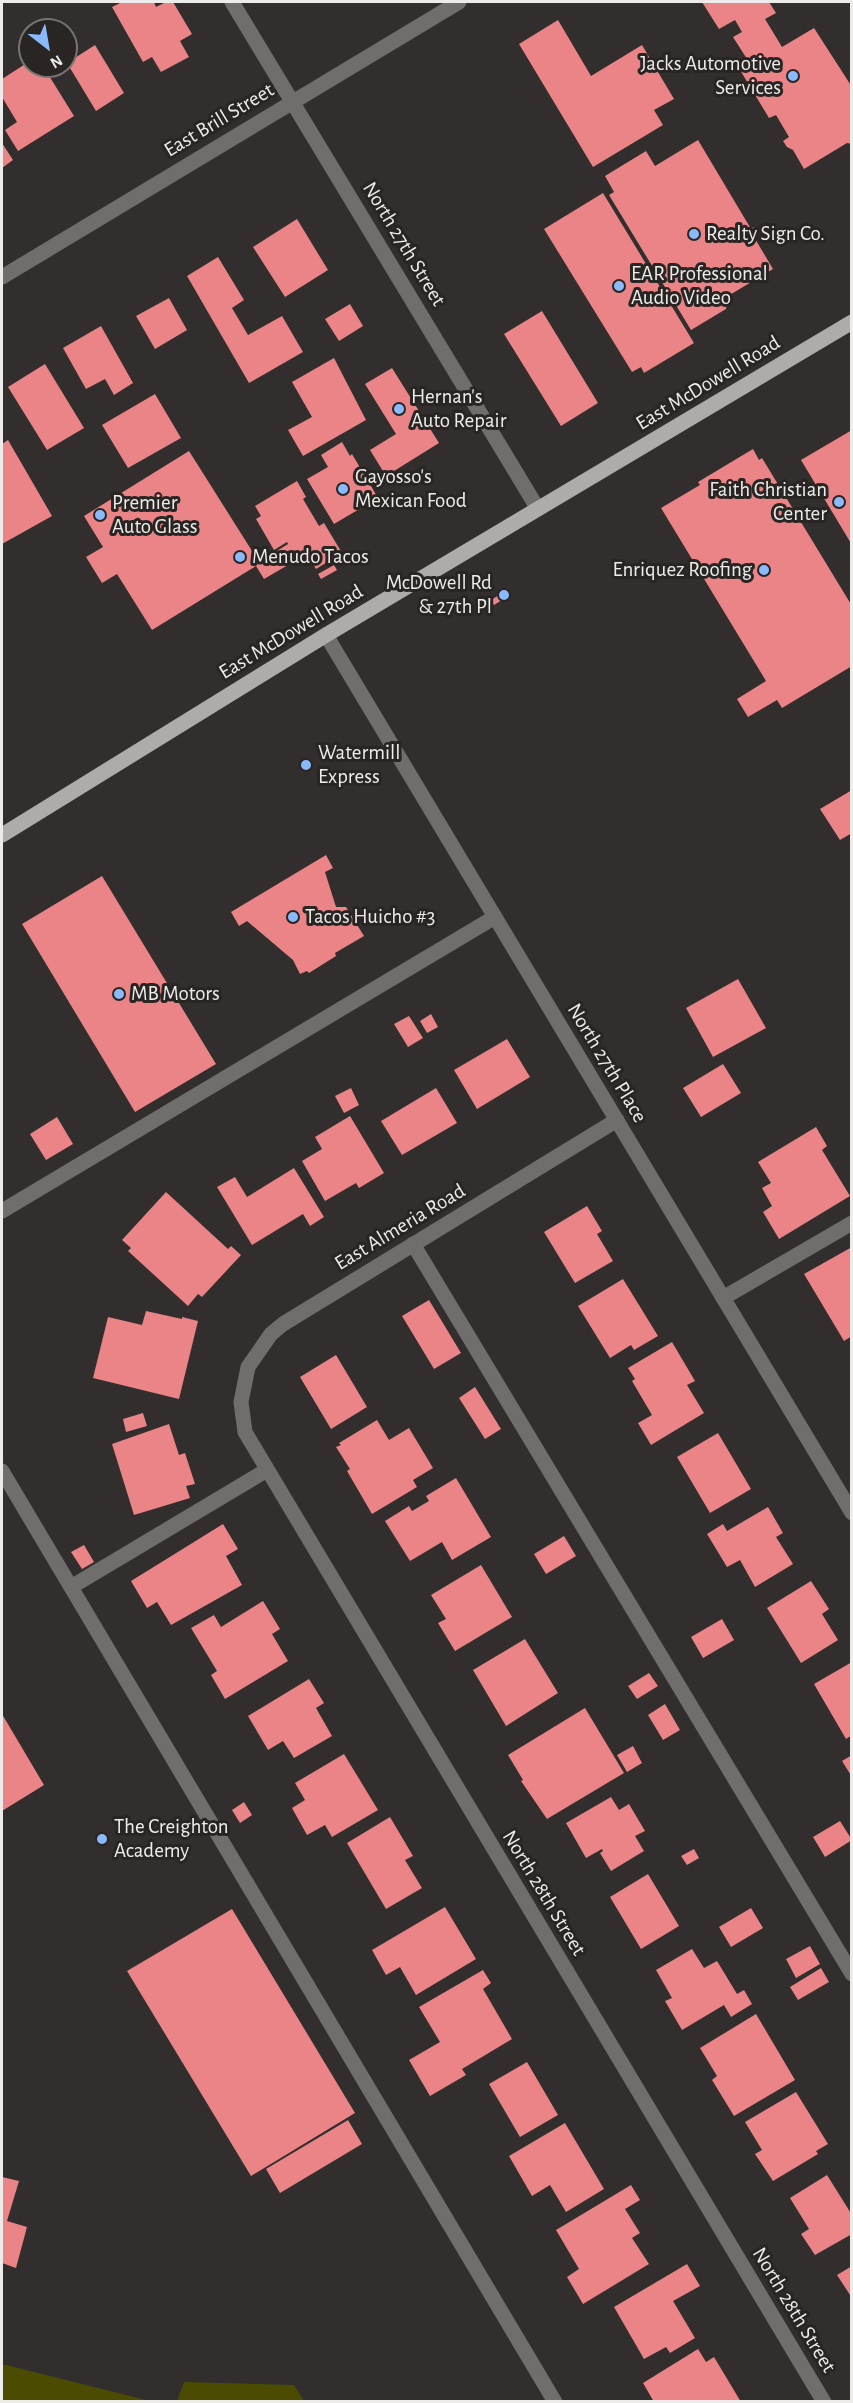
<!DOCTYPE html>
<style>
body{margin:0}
#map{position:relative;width:853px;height:2403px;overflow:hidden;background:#322e2d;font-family:"Alegreya Sans",sans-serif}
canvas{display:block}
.frame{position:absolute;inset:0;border:3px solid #eeeceb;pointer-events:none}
.north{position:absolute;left:18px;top:18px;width:60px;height:60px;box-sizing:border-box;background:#282523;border:2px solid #777573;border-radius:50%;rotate:149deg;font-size:16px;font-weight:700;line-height:24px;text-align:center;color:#eeeceb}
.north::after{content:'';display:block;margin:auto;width:21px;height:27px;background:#8abafc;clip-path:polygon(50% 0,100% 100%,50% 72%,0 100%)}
</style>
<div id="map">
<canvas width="853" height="2403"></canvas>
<div class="frame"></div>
<div class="north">N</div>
</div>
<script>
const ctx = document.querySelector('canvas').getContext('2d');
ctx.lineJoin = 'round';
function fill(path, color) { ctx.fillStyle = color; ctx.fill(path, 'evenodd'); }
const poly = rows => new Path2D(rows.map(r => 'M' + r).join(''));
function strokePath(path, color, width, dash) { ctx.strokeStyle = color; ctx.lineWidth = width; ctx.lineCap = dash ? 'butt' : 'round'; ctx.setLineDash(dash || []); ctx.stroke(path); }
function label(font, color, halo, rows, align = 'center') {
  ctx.font = font + ' "Alegreya Sans",sans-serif'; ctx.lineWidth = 6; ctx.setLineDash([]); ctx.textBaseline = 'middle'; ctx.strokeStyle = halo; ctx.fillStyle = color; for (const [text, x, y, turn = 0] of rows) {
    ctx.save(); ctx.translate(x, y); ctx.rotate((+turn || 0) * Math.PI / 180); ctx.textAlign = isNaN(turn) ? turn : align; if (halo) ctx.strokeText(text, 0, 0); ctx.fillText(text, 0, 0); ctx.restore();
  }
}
fill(poly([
 [2,2364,150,2401,2,2401],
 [184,2382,294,2385,304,2401,177,2401]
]), '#4b4c02');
fill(poly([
 [122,2,154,2,156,7,166,2,173,2,192,34,180,41,189,57,161,72,152,57,143,62,112,7],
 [702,2,769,2,776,13,765,19,782,47,814,28,852,87,852,144,847,143,804,169,793,150,787,147,783,141,789,137,776,115,769,118,737,65,747,59,733,37,742,32,735,20,719,29],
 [558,20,591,76,642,45,674,99,654,110,663,125,593,167,519,44],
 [95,45,124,93,96,111,67,63],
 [30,61,30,66,43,66,74,116,18,151,5,130,17,122,2,97,2,79],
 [698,140,751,229,754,227,757,231,754,237,773,269,728,296,726,309,691,330,609,195,614,192,605,176,646,151,655,166],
 [2,143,13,160,2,168],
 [603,193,694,343,644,373,641,367,632,372,544,229],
 [297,219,328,270,285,297,253,247],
 [218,257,244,300,232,308,248,335,282,316,303,352,249,383,187,276],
 [169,298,187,330,155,349,136,316],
 [350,304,363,326,339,341,325,319],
 [542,311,598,403,561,426,504,334],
 [101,326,133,383,114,395,105,379,86,389,63,348],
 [334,358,366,420,303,456,288,430,312,417,292,382],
 [45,364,84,428,47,450,8,387],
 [392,368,439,443,386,476,370,450,396,434,365,384],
 [155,394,181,438,128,468,102,425],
 [852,430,852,545,801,460],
 [8,440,52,516,2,544,2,444],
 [342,442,350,456,352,454,378,498,334,524,307,479,328,467,321,455],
 [753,449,759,460,762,458,852,606,852,666,782,708,777,700,748,717,737,699,766,681,661,508,700,485,698,482],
 [189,451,259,562,288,544,287,542,274,550,256,519,261,516,255,506,297,481,306,497,303,499,319,526,324,523,342,553,316,569,307,554,264,579,256,566,152,630,117,574,102,583,86,557,103,547,84,516],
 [334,565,337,570,321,579,318,574],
 [507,590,510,595,494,605,491,600],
 [307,759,311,762,311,768,306,771,301,767,302,761],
 [852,790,852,833,840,840,820,809],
 [326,855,333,868,325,872,336,907,346,907,364,936,335,953,336,956,309,973,307,971,300,974,293,960,247,921,239,926,231,912],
 [102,876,216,1064,135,1112,22,924],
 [738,979,766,1028,713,1057,686,1008],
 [431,1014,438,1027,427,1033,420,1021],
 [409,1016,423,1038,408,1047,394,1024],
 [507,1039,530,1077,477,1109,454,1070],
 [723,1064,741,1093,701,1117,683,1088],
 [351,1088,359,1105,344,1113,335,1096],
 [436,1088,457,1123,402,1155,381,1121],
 [350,1116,384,1173,359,1188,356,1183,325,1201,302,1161,322,1149,315,1137],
 [57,1117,73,1144,46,1160,30,1134],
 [816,1127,827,1146,822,1150,850,1196,779,1239,763,1212,772,1206,762,1188,771,1183,758,1162],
 [294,1168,324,1217,310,1226,303,1214,252,1245,217,1187,235,1177,247,1197],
 [166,1192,228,1249,231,1246,241,1255,202,1297,198,1294,188,1306,128,1251,131,1248,122,1240],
 [587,1206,602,1231,597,1234,613,1261,575,1283,544,1232],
 [852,1247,852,1336,844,1341,804,1274],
 [623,1279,658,1336,634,1350,631,1345,610,1358,578,1306],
 [429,1300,461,1353,434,1369,402,1316],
 [146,1311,182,1319,182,1317,198,1321,179,1399,93,1378,108,1317,142,1325],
 [672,1342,695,1381,687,1385,704,1413,651,1445,638,1423,652,1415,632,1381,635,1379,628,1368],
 [336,1355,367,1407,331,1429,300,1377],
 [475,1387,501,1429,485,1439,459,1398],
 [143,1413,147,1426,126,1432,123,1419],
 [377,1420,389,1440,409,1428,433,1468,413,1480,417,1487,372,1514,347,1471,350,1469,336,1447,341,1445,339,1443],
 [169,1424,179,1455,185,1453,195,1484,186,1486,190,1498,134,1515,112,1444],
 [718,1433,751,1489,710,1513,677,1457],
 [456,1478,491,1537,452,1560,442,1542,410,1561,385,1521,409,1506,412,1511,429,1501,426,1496],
 [768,1507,783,1533,776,1537,793,1564,755,1587,740,1560,727,1567,707,1534,723,1524,727,1531],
 [223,1524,238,1549,226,1556,242,1585,171,1625,157,1602,147,1608,131,1581],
 [564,1536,576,1556,546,1574,534,1554],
 [84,1545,94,1562,82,1569,71,1552],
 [481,1565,512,1617,455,1651,438,1623,446,1619,431,1595],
 [811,1581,829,1609,822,1614,838,1640,801,1663,767,1608],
 [263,1601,280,1629,272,1634,288,1661,225,1699,211,1675,217,1671,191,1628,214,1615,221,1627],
 [722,1619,734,1640,703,1658,691,1637],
 [525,1639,558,1693,506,1726,473,1670],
 [852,1662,852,1735,846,1739,814,1684],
 [649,1673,658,1686,637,1699,628,1686],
 [309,1679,324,1703,316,1708,332,1736,294,1758,283,1741,268,1750,248,1716],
 [665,1704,680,1730,663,1740,648,1715],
 [585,1708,624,1773,547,1819,521,1781,523,1780,508,1755],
 [2,1714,44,1785,2,1811],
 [633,1746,642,1763,627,1772,617,1755],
 [344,1754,378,1810,332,1837,325,1825,307,1835,292,1808,305,1800,295,1783],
 [852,1755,852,1777,842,1761],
 [611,1797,619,1810,629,1804,645,1831,635,1836,644,1851,611,1871,600,1853,603,1851,602,1849,586,1858,566,1823],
 [244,1802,252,1815,240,1823,232,1810],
 [390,1817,413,1856,405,1860,422,1888,386,1909,347,1843],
 [840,1821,852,1840,825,1857,813,1837],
 [694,1849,699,1858,687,1865,681,1856],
 [648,1874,679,1926,641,1949,610,1897],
 [445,1907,476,1959,416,1995,400,1967,386,1975,372,1950],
 [751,1908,763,1928,731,1947,719,1927],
 [232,1909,355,2113,251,2176,127,1971],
 [810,1946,820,1964,796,1978,786,1959],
 [692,1949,704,1968,717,1961,737,1994,744,1990,752,2004,731,2017,724,2005,682,2030,665,2001,672,1998,656,1970],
 [821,1968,829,1982,798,2000,790,1987],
 [483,1970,491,1983,483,1989,512,2039,462,2069,466,2075,430,2096,409,2060,440,2042,419,2007],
 [756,2014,795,2080,734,2116,712,2080,717,2076,700,2048],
 [527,2062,558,2115,520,2137,489,2084],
 [796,2092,828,2144,816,2151,818,2154,773,2181,755,2154,762,2150,745,2122],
 [348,2120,362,2144,280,2193,266,2169],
 [565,2123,604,2189,566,2212,550,2185,532,2196,509,2156],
 [827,2175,852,2215,852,2234,815,2255,801,2234,809,2229,790,2198],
 [2,2177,19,2181,7,2221,27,2227,16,2268,2,2263],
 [631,2185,640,2200,625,2209,640,2233,632,2238,649,2264,583,2304,567,2277,579,2269,556,2230],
 [687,2264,700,2286,673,2301,695,2338,670,2353,666,2347,644,2359,614,2307],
 [852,2266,852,2298,837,2275],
 [698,2349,706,2362,714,2357,741,2402,654,2402,643,2383]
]), '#eb8486');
strokePath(poly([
 [2,1211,495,917],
 [413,1244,852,1974],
 [723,1298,852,1223],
 [2,1471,555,2402],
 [71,1587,267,1470]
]), '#6f6e6c', 15);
strokePath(poly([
 [232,2,538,509],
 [2,277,459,2],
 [326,635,852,1513],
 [617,1120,283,1324,271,1334,248,1367,241,1402,245,1432,824,2402]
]), '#6f6e6c', 15);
strokePath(poly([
 [2,835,326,635,852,322]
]), '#aeaca9', 15);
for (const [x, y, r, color] of [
 [793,76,6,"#8abafc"],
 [694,234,6,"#8abafc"],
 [619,286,6,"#8abafc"],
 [399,409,6,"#8abafc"],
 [343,489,6,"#8abafc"],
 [839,502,6,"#8abafc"],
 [100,515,6,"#8abafc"],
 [240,557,6,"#8abafc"],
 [764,570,6,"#8abafc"],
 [504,595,6,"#8abafc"],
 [306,765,6,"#8abafc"],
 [293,917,6,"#8abafc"],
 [119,994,6,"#8abafc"],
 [102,1839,6,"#8abafc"]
]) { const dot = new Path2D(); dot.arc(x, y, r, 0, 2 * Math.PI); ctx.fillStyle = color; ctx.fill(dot); strokePath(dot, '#282523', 2); }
label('21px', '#eeeceb', '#282523', [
 ["Jacks Automotive",781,64,"right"],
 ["Services",781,88,"right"],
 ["Realty Sign Co.",706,234],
 ["EAR Professional",631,274],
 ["Audio Video",631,298],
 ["Hernan's",411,397],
 ["Auto Repair",411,421],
 ["Gayosso's",355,477],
 ["Mexican Food",355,501],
 ["Faith Christian",827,490,"right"],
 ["Center",827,514,"right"],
 ["Premier",112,503],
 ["Auto Glass",112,527],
 ["Menudo Tacos",252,557],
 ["Enriquez Roofing",752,570,"right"],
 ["McDowell Rd",492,583,"right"],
 ["& 27th Pl",492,607,"right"],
 ["Watermill",318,753],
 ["Express",318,777],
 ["Tacos Huicho #3",305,917],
 ["MB Motors",131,994],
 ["The Creighton",114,1827],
 ["Academy",114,1851]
], 'left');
label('21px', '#eeeceb', '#282523', [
 ["East Brill Street",219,120,-31],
 ["North 27th Street",404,244,59],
 ["East McDowell Road",708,383,-31],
 ["East McDowell Road",291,632,-31],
 ["North 27th Place",607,1063,59],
 ["East Almeria Road",400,1227,-31],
 ["North 28th Street",544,1893,59],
 ["North 28th Street",794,2310,59]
]);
</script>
